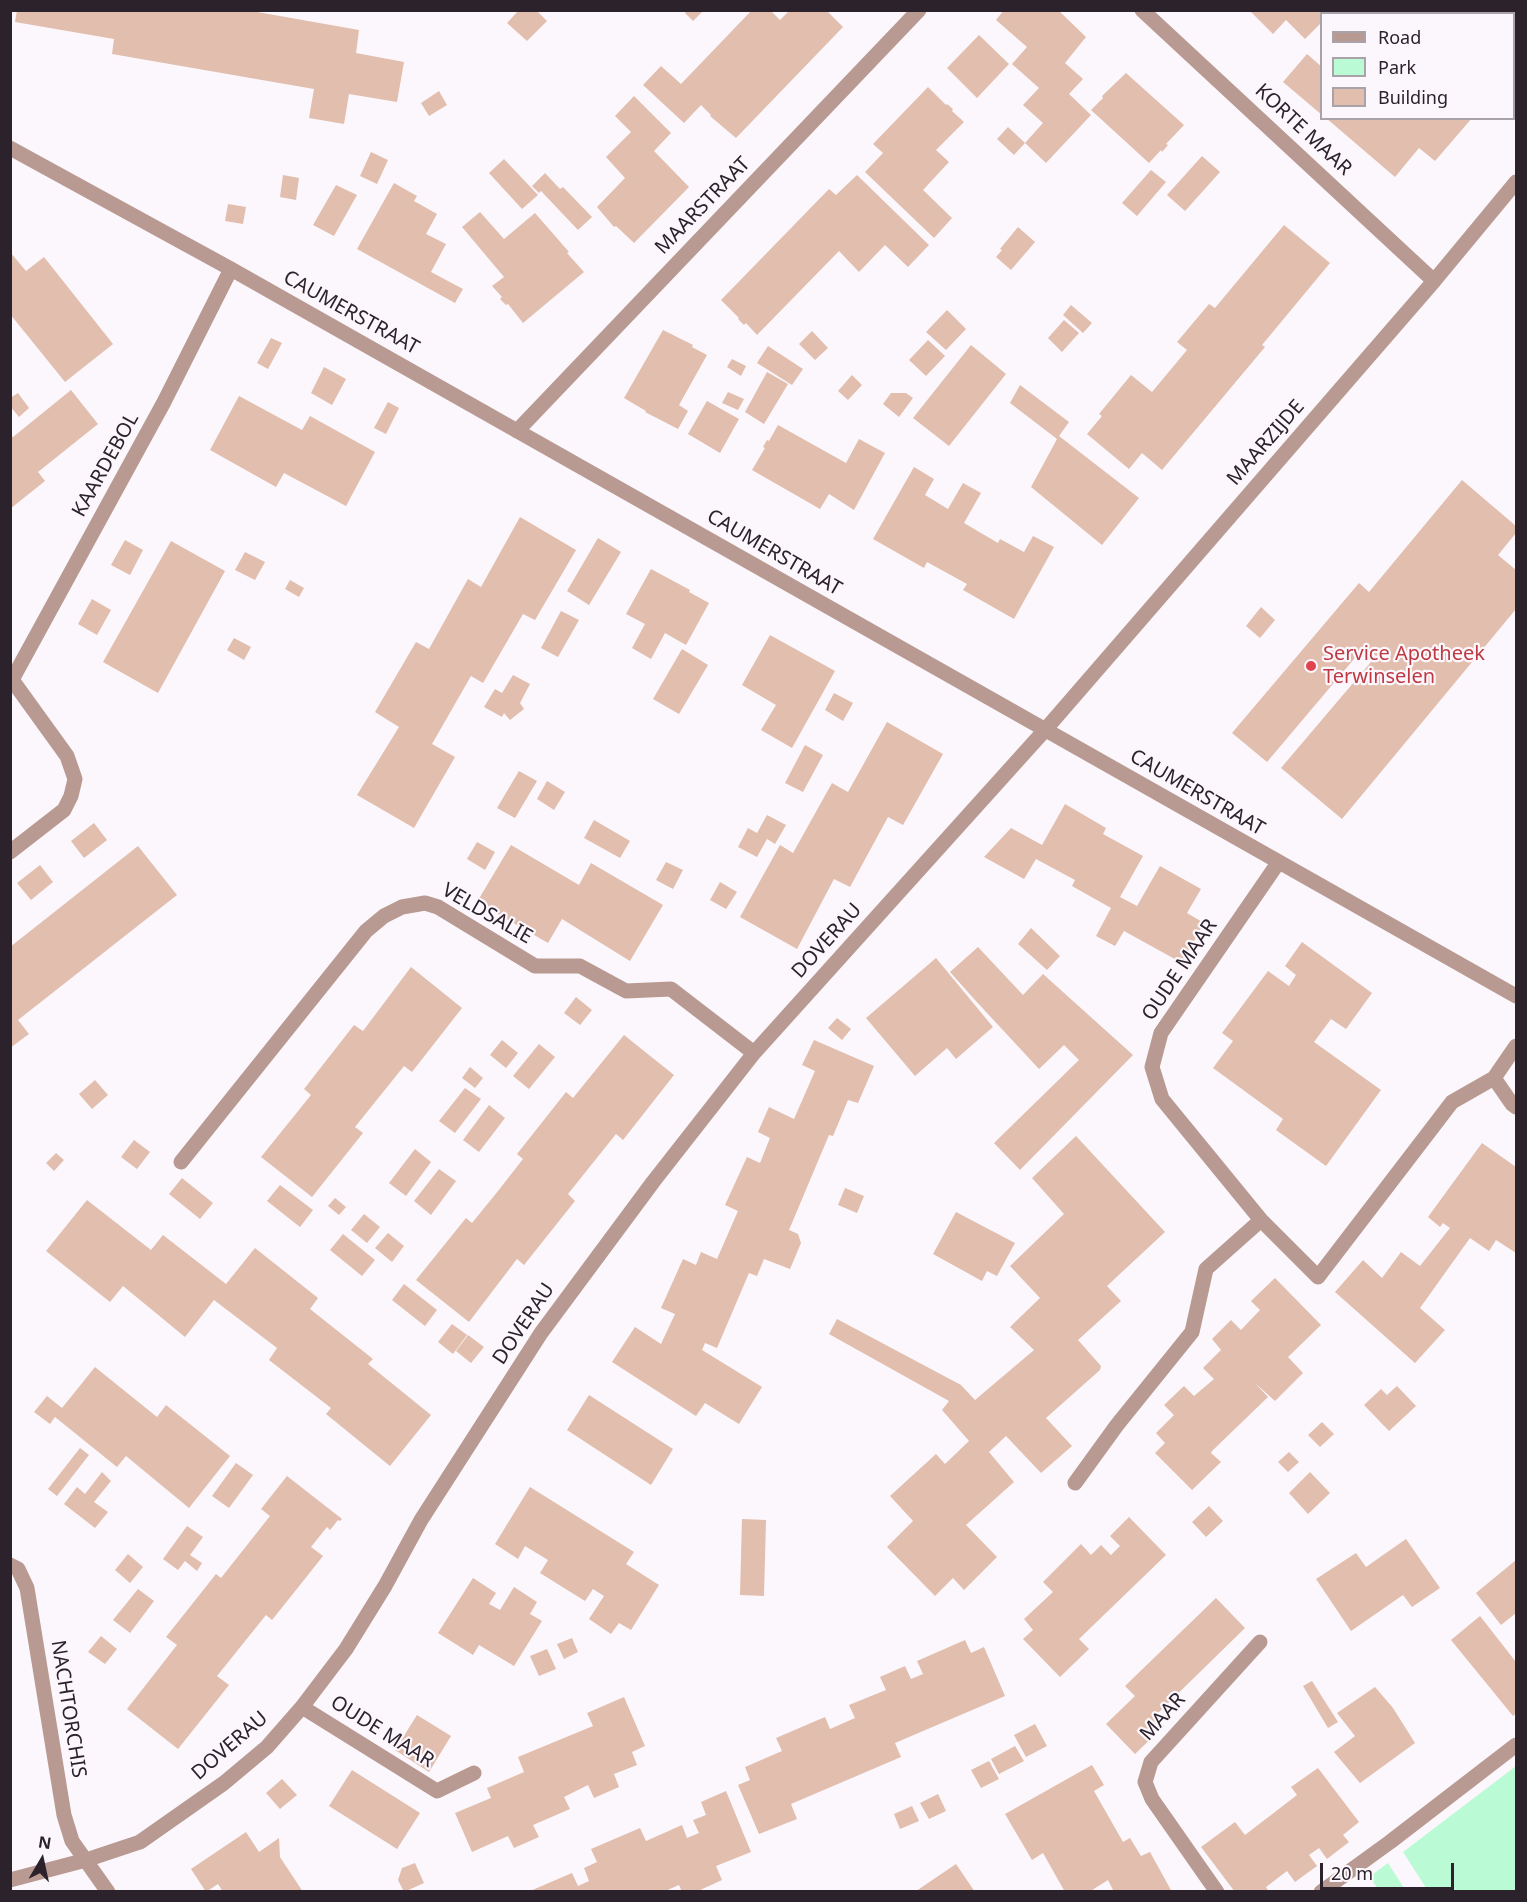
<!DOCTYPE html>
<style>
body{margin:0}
#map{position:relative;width:1527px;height:1902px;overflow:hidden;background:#fcf7fc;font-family:"Noto Sans",sans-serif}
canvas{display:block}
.frame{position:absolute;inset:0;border:12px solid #2c222c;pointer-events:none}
.legend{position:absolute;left:1320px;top:12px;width:195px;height:108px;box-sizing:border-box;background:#fcf7fc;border:2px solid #a9a2a9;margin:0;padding:8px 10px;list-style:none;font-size:18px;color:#2c222c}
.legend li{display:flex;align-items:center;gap:12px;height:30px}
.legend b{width:30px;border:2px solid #a9a2a9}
.north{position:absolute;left:12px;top:1830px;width:60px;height:60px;-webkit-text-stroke:4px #fcf7fc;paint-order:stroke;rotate:9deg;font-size:16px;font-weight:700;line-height:24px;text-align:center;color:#2c222c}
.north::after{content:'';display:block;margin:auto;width:21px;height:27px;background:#2c222c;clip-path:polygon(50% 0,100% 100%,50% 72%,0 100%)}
.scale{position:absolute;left:1320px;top:1863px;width:134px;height:27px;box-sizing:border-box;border:3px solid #2c222c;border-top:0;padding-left:8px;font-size:18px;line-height:21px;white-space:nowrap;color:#2c222c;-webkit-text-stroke:4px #fcf7fc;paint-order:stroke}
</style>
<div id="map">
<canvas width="1527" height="1902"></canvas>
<div class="frame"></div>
<ul class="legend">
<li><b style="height:8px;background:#b89a92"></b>Road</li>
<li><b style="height:16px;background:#bafbd5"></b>Park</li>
<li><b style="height:16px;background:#e1bead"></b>Building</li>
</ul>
<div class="north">N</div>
<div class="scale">20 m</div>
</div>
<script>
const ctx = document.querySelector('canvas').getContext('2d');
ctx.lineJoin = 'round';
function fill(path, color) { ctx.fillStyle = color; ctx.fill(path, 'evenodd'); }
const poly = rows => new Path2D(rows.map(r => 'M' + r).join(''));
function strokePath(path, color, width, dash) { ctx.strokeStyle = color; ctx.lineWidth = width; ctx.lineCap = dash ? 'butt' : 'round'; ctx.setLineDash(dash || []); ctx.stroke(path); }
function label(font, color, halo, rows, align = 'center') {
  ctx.font = font + ' "Noto Sans",sans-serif'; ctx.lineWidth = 4.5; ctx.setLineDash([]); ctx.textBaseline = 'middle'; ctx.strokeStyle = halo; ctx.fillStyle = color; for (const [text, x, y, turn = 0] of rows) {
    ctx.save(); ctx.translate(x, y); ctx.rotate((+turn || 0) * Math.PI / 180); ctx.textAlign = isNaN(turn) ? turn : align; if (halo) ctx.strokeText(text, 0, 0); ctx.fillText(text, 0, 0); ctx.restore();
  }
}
fill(poly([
 [1516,1766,1516,1891,1428,1891,1403,1852],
 [1388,1863,1406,1891,1380,1891,1369,1877]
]), '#bafbd5');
fill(poly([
 [17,10,246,10,359,30,356,53,404,62,397,102,349,94,344,124,309,118,314,89,112,54,114,39,15,22],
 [519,10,536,10,547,21,527,41,507,23],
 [687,10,704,10,693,21,685,13],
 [752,10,770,10,780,20,790,10,826,10,843,27,736,138,710,116,711,115,701,105,684,123,643,85,661,66,681,84],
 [1004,10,1058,10,1086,37,1065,63,1083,79,1069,94,1091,115,1046,163,1025,143,1043,123,1023,105,1039,88,1012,64,1027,47,996,20],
 [1249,10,1332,10,1329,14,1322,14,1322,22,1305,39,1286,20,1273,34],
 [1491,10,1516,10,1516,86,1514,90,1514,14,1488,14],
 [979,35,1009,64,977,98,947,68],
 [1307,54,1322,67,1322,115,1283,82],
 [1126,73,1184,125,1166,144,1168,145,1162,152,1161,150,1149,163,1091,110,1103,98,1102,96],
 [928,87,946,105,947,104,953,109,952,111,964,122,936,150,949,162,923,190,952,218,934,238,865,172,883,153,873,144],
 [439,91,447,105,429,116,421,103],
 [634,96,671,133,654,151,689,187,634,243,616,226,614,227,597,207,625,178,606,157,631,132,615,116],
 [1326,118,1472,118,1435,161,1419,148,1395,177],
 [1008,127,1025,143,1014,155,997,139],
 [371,152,388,160,377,184,360,176],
 [1202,156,1220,172,1185,211,1167,195],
 [504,159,538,195,522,209,489,173],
 [1151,170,1166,182,1137,216,1122,203],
 [545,173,560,189,563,187,592,217,578,230,541,191,539,193,532,186],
 [283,175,299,178,296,200,280,197],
 [857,175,929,245,908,267,885,245,859,272,839,251,757,335,746,323,744,325,738,319,739,318,721,300,829,189,836,195],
 [394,183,417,196,414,201,437,214,426,234,446,244,431,272,463,289,455,303,357,249],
 [336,185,357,195,334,236,313,225],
 [228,204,246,207,243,224,225,221],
 [480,212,504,239,535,213,569,252,567,253,584,272,523,323,508,304,506,305,500,299,502,297,492,286,504,277,462,227],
 [1284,225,1330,263,1262,345,1265,347,1162,470,1142,453,1129,469,1087,434,1102,416,1099,414,1131,375,1152,392,1187,350,1177,342,1209,304,1215,308],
 [1018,227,1035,242,1011,270,996,257,1002,250,1000,249],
 [10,252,26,271,44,257,113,344,65,382,10,314],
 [1071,305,1092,323,1083,333,1063,315],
 [947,310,966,329,946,350,926,332],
 [1064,320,1079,333,1062,352,1048,338],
 [663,330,693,345,692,347,707,355,679,405,688,411,678,429,645,412,646,411,624,398],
 [812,331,828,348,815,360,799,344],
 [271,338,282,343,268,369,257,363],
 [928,340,945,356,926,376,909,360],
 [971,345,1006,374,949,446,913,418],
 [768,346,803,369,792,385,757,363],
 [732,359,746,366,741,376,727,367],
 [324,367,346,379,332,405,311,393],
 [767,372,788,384,764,424,745,412],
 [852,375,862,385,848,400,838,391],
 [1020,385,1069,422,1059,436,1139,498,1102,545,1031,487,1057,439,1010,403],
 [71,390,98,424,38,472,45,481,10,509,10,434,13,437],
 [728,392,744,399,738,410,722,403],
 [18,393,29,408,19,417,10,406,10,398],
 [891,393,906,393,913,398,899,417,883,404],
 [239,396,302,430,310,416,375,452,346,506,284,473,276,487,210,450],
 [707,401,739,419,720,453,688,434],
 [388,402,399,408,386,434,374,428],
 [778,425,846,463,859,439,885,453,854,510,829,494,820,509,752,470,765,448,763,447,767,440,769,441],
 [914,467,934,479,925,495,948,509,963,483,981,493,964,523,998,543,1000,539,1024,552,1033,536,1054,547,1014,619,963,590,967,584,927,562,924,568,873,539],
 [1462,480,1516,526,1516,533,1498,555,1516,570,1516,609,1342,819,1281,768,1376,656,1365,646,1267,762,1232,733,1359,583,1369,592],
 [520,517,576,550,535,620,523,614,483,683,471,676,432,744,455,757,414,828,357,795,399,727,375,712,416,642,429,649,468,579,481,587],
 [598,538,621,552,589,605,567,591],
 [125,540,143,550,130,575,111,565],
 [171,541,225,571,158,693,103,662],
 [245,552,265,562,255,580,235,570],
 [651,569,690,590,689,592,709,603,686,645,665,633,651,659,632,648,645,624,626,614],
 [290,580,304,588,299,597,285,589],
 [92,599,111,610,97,635,78,624],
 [1261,607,1275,620,1260,638,1246,626],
 [561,611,579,620,558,657,541,648],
 [770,635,835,671,792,748,761,730,776,705,742,685],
 [234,638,251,647,244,660,227,650],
 [682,649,708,665,679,714,653,699],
 [513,675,530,684,520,703,524,709,510,720,504,713,502,717,484,707,495,689,502,693],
 [834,693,853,703,843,721,825,710],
 [887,722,943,754,903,825,888,817,850,887,834,879,797,949,740,917,780,845,793,853,832,783,848,792],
 [805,745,823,755,803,792,785,783],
 [519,771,537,781,515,818,497,808],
 [547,781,565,792,554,810,537,799],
 [1065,804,1106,828,1103,834,1143,856,1120,897,1137,906,1160,866,1201,889,1187,913,1204,923,1182,963,1124,931,1115,946,1096,936,1111,908,1072,886,1075,880,1036,859,1024,879,984,857,1011,828,1042,845],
 [767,815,786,825,775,844,767,839,757,857,738,847,748,828,757,833],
 [594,820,630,841,620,858,584,838],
 [94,823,107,840,84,858,71,841],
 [477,842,495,852,485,870,467,859],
 [511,845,579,885,591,863,663,905,630,961,562,919,548,943,477,902],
 [138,846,177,895,18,1020,29,1034,10,1048,10,947],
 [666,862,683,870,673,889,656,880],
 [40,865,53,882,31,900,17,883],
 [720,882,737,892,726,909,710,900],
 [1031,928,1060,956,1047,970,1018,944],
 [1302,942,1372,993,1346,1029,1331,1019,1314,1042,1381,1090,1326,1166,1276,1130,1283,1119,1213,1068,1233,1041,1222,1033,1268,971,1289,986,1296,975,1285,966],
 [978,947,1023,995,1043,974,1133,1055,1020,1170,994,1143,1079,1060,1064,1045,1039,1069,975,1000,950,972],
 [936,958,993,1027,956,1059,947,1048,915,1076,866,1018],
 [411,967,462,1008,412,1072,404,1066,355,1127,363,1133,312,1197,261,1157,311,1095,304,1089,354,1025,363,1031],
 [576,997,592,1010,580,1025,564,1013],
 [837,1018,851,1029,842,1040,828,1028],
 [624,1035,674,1075,623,1140,616,1134,568,1194,575,1201,524,1265,517,1259,469,1322,416,1280,466,1218,472,1223,498,1191,523,1159,517,1154,566,1092,573,1098],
 [502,1040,518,1053,506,1068,490,1055],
 [814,1040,874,1066,858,1103,848,1100,833,1136,829,1135,789,1230,798,1234,801,1243,790,1269,764,1259,757,1276,749,1273,717,1348,705,1343,702,1350,762,1387,739,1424,705,1403,696,1416,612,1362,635,1327,661,1344,675,1314,661,1308,683,1259,696,1265,701,1252,717,1259,738,1211,725,1205,747,1157,760,1163,770,1138,758,1132,769,1107,794,1119,815,1071,802,1065],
 [539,1044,555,1057,529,1089,513,1076],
 [470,1067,483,1078,475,1088,462,1078],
 [95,1080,108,1095,92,1109,79,1094],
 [465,1088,481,1099,455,1133,439,1121],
 [489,1105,505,1118,479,1152,463,1140],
 [1076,1136,1165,1232,1107,1286,1121,1301,1078,1340,1101,1366,1100,1370,1046,1418,1072,1446,1041,1473,1006,1436,989,1452,1014,1482,966,1525,997,1557,964,1590,953,1578,935,1596,887,1547,913,1521,890,1496,936,1454,945,1464,969,1441,942,1410,949,1401,829,1334,837,1319,961,1385,975,1400,1034,1350,1010,1327,1040,1298,1010,1266,1064,1214,1032,1178],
 [134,1140,150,1152,137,1169,121,1157],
 [1482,1143,1516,1167,1516,1253,1496,1240,1489,1251,1470,1238,1420,1308,1445,1330,1415,1363,1335,1292,1363,1260,1382,1278,1401,1252,1420,1266,1450,1228,1443,1223,1440,1227,1428,1217],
 [415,1149,431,1162,406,1196,389,1183],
 [56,1153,64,1160,54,1171,46,1163],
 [439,1169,456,1181,431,1215,414,1201],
 [182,1178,213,1203,200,1219,169,1194],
 [280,1185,313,1210,300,1227,267,1201],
 [845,1188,864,1196,857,1213,838,1205],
 [335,1198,346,1207,339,1215,328,1206],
 [87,1200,151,1250,163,1235,226,1284,255,1248,318,1298,310,1309,373,1359,368,1364,431,1415,390,1466,326,1414,331,1408,269,1360,277,1348,214,1300,185,1337,123,1286,110,1302,46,1251],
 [956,1212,1015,1243,997,1276,987,1271,982,1281,933,1254],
 [364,1214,380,1227,367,1243,351,1230],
 [388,1233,404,1246,392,1262,375,1248],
 [343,1234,375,1260,362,1276,330,1250],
 [1275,1278,1321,1325,1288,1357,1303,1373,1275,1401,1255,1383,1268,1397,1212,1451,1211,1453,1221,1462,1192,1490,1155,1453,1165,1443,1156,1433,1174,1415,1164,1405,1184,1386,1194,1396,1214,1379,1203,1368,1221,1350,1212,1339,1231,1320,1241,1330,1260,1310,1251,1301],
 [404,1284,437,1310,425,1326,392,1300],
 [452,1324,467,1335,453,1354,438,1342],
 [468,1335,484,1347,471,1363,456,1351],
 [95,1367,157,1417,166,1405,230,1456,189,1508,126,1456,117,1467,55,1417,50,1424,34,1412,47,1396,62,1408],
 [1397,1386,1416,1406,1389,1431,1364,1405,1381,1389,1387,1395],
 [589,1395,673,1449,651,1485,567,1430],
 [1322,1422,1334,1434,1320,1447,1308,1435],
 [80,1448,89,1455,57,1496,48,1489],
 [1289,1452,1299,1462,1288,1472,1278,1462],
 [236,1463,253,1475,229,1508,212,1496],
 [102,1472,111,1481,94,1502,108,1512,95,1528,64,1504,77,1487,85,1494],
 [1310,1472,1330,1493,1308,1514,1289,1493],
 [287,1476,342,1519,340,1521,338,1520,330,1530,327,1527,311,1547,323,1556,300,1585,272,1620,266,1615,217,1676,229,1685,178,1749,127,1709,177,1645,166,1637,216,1574,221,1578,270,1516,261,1509],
 [530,1487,634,1552,626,1564,659,1585,631,1630,619,1623,611,1634,589,1619,604,1596,593,1589,585,1601,540,1573,548,1560,525,1546,518,1559,495,1544],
 [1209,1506,1223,1521,1206,1537,1192,1522],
 [1129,1517,1166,1555,1079,1639,1089,1649,1060,1677,1023,1639,1033,1630,1024,1619,1053,1592,1043,1582,1081,1544,1091,1555,1101,1545,1111,1555,1120,1546,1110,1536],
 [742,1519,766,1520,764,1596,740,1595],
 [187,1526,203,1537,190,1555,202,1563,197,1571,185,1561,178,1570,163,1559],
 [1406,1539,1440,1588,1412,1607,1403,1595,1351,1631,1316,1579,1356,1553,1366,1567],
 [128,1554,143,1567,130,1583,115,1570],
 [1516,1560,1516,1613,1501,1625,1476,1593],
 [473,1578,496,1593,489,1604,500,1610,514,1587,537,1602,530,1614,542,1621,514,1666,479,1645,473,1655,438,1633],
 [138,1589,154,1601,130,1633,113,1620],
 [1216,1598,1245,1628,1155,1716,1164,1726,1135,1754,1106,1724,1135,1696,1125,1686],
 [1480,1616,1516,1662,1516,1713,1513,1716,1451,1640],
 [101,1636,117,1649,105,1664,88,1652],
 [572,1638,578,1652,564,1659,557,1644],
 [965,1640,971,1653,984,1647,1005,1696,895,1743,901,1757,791,1804,797,1819,759,1834,738,1785,750,1780,745,1767,782,1751,776,1738,825,1717,830,1729,855,1718,849,1705,886,1690,880,1677,905,1666,911,1679,923,1674,917,1661],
 [547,1649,556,1669,539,1676,530,1656],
 [1312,1681,1338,1722,1328,1728,1303,1686],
 [1375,1687,1393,1708,1415,1743,1360,1783,1334,1752,1355,1736,1337,1713],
 [624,1697,645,1746,632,1752,637,1765,614,1774,619,1787,594,1798,588,1785,564,1797,570,1809,533,1825,539,1837,514,1848,508,1836,472,1852,455,1813,491,1798,487,1788,524,1772,518,1757,593,1726,587,1713],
 [417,1715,451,1736,429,1772,395,1750],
 [1035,1724,1047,1746,1026,1757,1014,1735],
 [1015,1746,1024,1761,999,1774,991,1759],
 [989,1761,999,1779,981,1788,971,1770],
 [1092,1765,1104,1785,1094,1791,1123,1842,1130,1838,1141,1856,1150,1852,1172,1892,1127,1892,1126,1890,1114,1892,1108,1880,1089,1892,1065,1892,1043,1853,1032,1860,1005,1814],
 [1318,1768,1359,1822,1343,1835,1349,1842,1327,1859,1319,1848,1309,1855,1317,1866,1295,1882,1287,1871,1266,1887,1269,1892,1235,1892,1201,1847,1235,1822,1245,1835,1297,1795,1291,1787],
 [352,1770,420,1813,397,1849,329,1806],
 [282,1779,297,1795,280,1809,266,1793],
 [726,1791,751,1852,716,1866,722,1880,696,1892,682,1892,679,1885,663,1892,530,1891,572,1873,578,1886,589,1881,584,1868,597,1862,591,1849,640,1828,646,1841,682,1825,687,1838,699,1833,693,1820,706,1815,701,1802],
 [938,1794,946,1811,929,1819,920,1803],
 [912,1806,919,1821,900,1829,894,1814],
 [246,1832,259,1852,279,1838,280,1857,303,1892,223,1892,218,1884,206,1892,191,1869],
 [415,1863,424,1883,404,1892,398,1880,402,1868],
 [956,1864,975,1892,915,1892,922,1887]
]), '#e1bead');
strokePath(poly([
 [1142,10,1434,281],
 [10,148,231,269,1516,996],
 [517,431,919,10],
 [10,677,67,756,75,779,71,796,64,810,10,852],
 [13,678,164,402,231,269],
 [1278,863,1161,1033,1152,1067,1162,1099,1261,1220,1318,1277,1452,1102,1494,1078,1516,1046],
 [1494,1078,1512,1104,1516,1107],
 [181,1162,366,931,384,916,402,907,425,903,438,907,535,966,580,966,626,991,671,989,754,1053],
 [1075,1483,1117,1425,1192,1332,1206,1269,1261,1220],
 [10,1565,18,1569,27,1588,64,1815,72,1841,108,1892],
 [302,1707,437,1791,474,1773],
 [10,1880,86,1860,140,1842,224,1783,267,1747,302,1707,346,1649,385,1586,421,1520,541,1333,653,1182,754,1053,1045,730,1434,281,1516,182],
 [1217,1892,1152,1799,1145,1782,1151,1762,1260,1642],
 [1321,1892,1390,1842,1516,1745]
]), '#b89a92', 15);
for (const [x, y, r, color] of [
 [1311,666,6,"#e0444e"]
]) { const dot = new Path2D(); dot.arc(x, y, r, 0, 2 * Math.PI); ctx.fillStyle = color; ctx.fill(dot); strokePath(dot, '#fcf7fc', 2); }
label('20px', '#2c222c', '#fcf7fc', [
 ["KORTE MAAR",1303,130,43],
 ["MAARSTRAAT",703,206,-46],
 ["CAUMERSTRAAT",351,313,29],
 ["MAARZIJDE",1266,443,-49],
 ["KAARDEBOL",106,465,-61],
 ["CAUMERSTRAAT",774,553,30],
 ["CAUMERSTRAAT",1197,793,30],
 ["VELDSALIE",487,914,30],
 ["DOVERAU",827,941,-48],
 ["OUDE MAAR",1180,970,-56],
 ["DOVERAU",524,1324,-56],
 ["NACHTORCHIS",68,1709,81],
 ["MAAR",1163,1717,-48],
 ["OUDE MAAR",382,1732,32],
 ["DOVERAU",230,1746,-41]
]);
label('20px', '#be3a42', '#fcf7fc', [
 ["Service Apotheek",1323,654],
 ["Terwinselen",1323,677]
], 'left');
</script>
